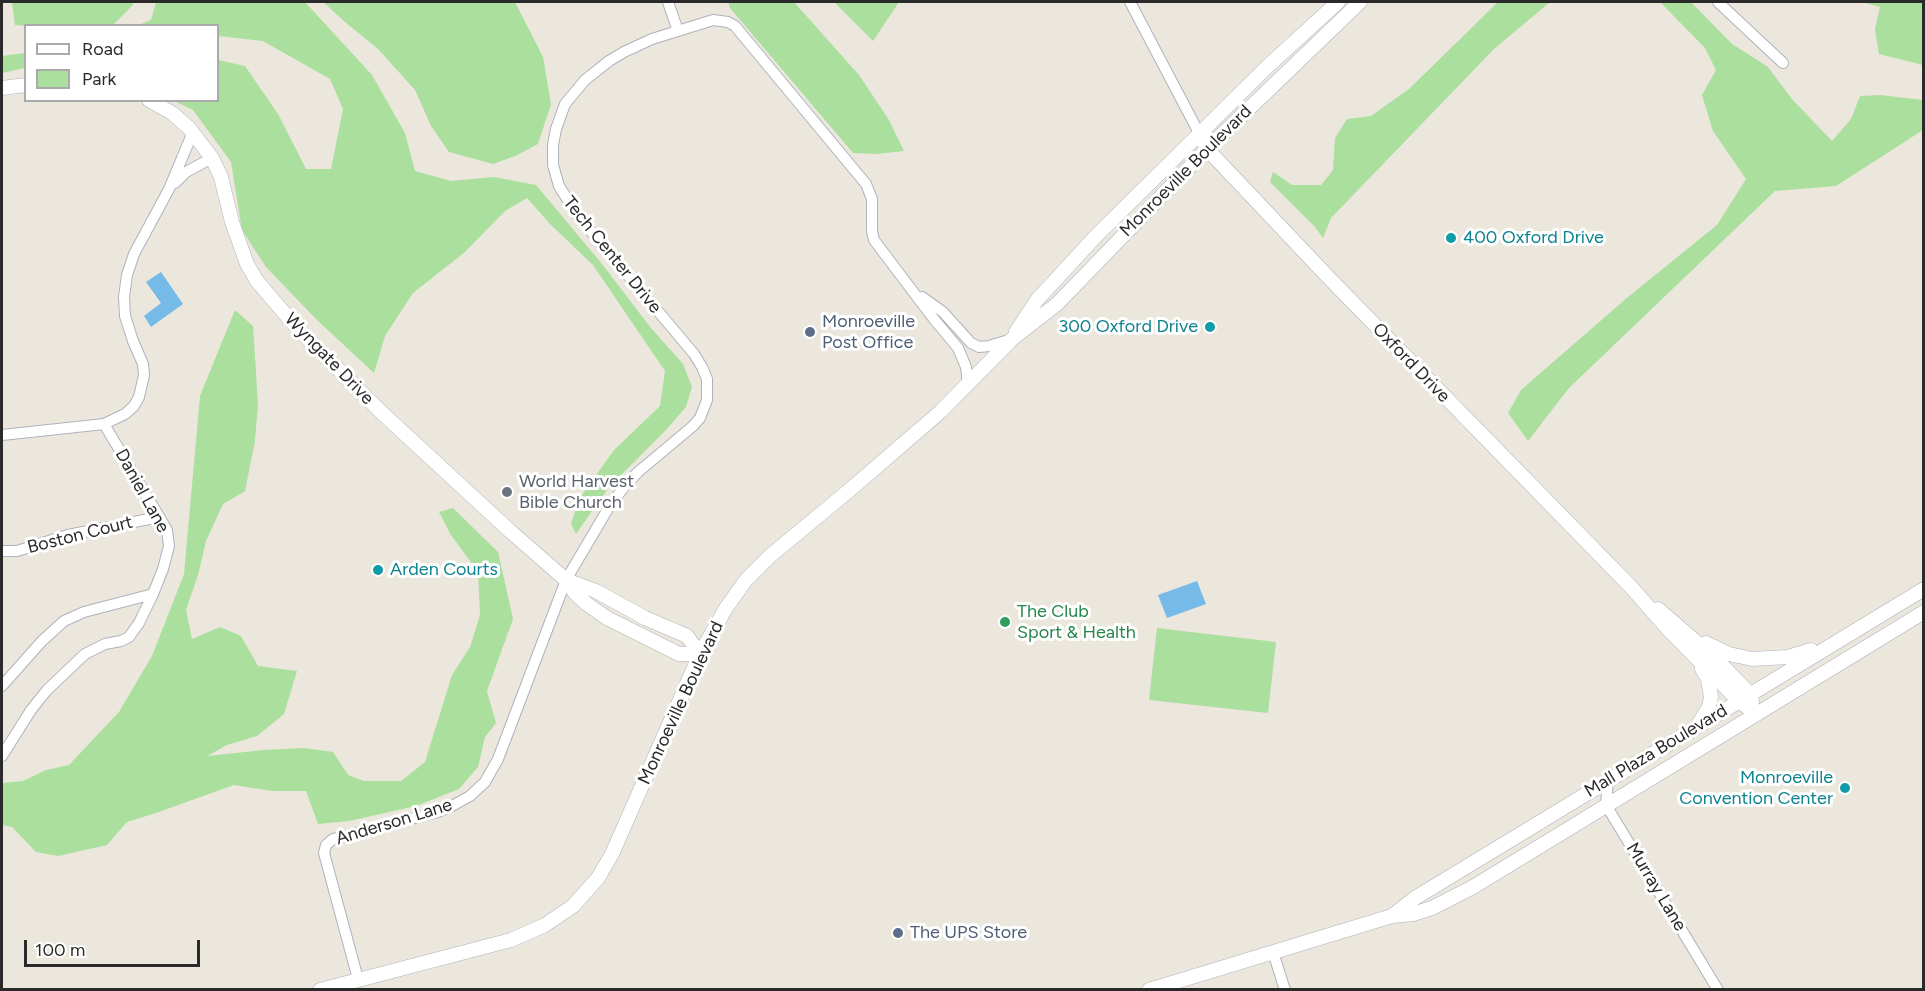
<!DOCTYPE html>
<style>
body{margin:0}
#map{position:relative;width:1925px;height:991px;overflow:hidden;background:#ebe7dd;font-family:Figtree,sans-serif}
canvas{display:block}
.frame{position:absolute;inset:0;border:3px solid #2a2a2a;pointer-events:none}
.legend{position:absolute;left:24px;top:24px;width:195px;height:78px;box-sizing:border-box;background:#fff;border:2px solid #aaa;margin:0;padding:8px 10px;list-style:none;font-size:18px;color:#2a2a2a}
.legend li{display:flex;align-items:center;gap:12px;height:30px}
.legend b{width:30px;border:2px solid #aaa}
.scale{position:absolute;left:24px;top:940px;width:176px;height:27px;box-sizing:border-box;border:3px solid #2a2a2a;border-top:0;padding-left:8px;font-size:18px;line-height:21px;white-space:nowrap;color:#2a2a2a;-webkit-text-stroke:4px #fff;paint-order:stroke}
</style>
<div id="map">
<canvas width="1925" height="991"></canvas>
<div class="frame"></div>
<ul class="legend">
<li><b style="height:8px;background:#fff"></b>Road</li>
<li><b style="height:16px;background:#aadf9d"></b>Park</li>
</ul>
<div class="scale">100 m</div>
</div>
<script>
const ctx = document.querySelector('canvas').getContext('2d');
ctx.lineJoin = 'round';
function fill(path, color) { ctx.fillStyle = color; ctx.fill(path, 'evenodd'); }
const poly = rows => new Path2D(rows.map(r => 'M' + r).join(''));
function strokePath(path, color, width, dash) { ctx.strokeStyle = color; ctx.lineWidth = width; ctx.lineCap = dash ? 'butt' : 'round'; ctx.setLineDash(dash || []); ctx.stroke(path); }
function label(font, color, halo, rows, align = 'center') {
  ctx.font = font + ' Figtree,sans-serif'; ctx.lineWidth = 6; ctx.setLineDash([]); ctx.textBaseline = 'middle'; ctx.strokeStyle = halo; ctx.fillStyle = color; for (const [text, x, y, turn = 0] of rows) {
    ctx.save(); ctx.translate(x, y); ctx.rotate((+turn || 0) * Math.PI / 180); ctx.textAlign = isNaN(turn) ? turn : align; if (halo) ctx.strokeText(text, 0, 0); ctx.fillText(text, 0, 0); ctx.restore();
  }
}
fill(poly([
 [12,2,133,2,133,5,113,25,27,26,15,25],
 [156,2,305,2,372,75,405,133,415,171,451,181,494,177,536,185,602,264,651,328,683,364,692,387,686,407,666,430,609,487,576,534,571,524,579,499,614,450,660,406,665,371,593,265,550,224,527,198,505,211,465,252,413,293,385,336,374,373,318,321,266,267,242,230,231,162,193,110,174,101,218,100,218,60,245,66,278,114,306,169,331,169,343,109,330,79,263,41,218,36,218,26,139,25,151,20],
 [323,2,515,2,543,57,551,104,538,144,515,156,493,164,449,152,431,126,415,90,378,49,345,22],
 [728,2,794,2,859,75,889,120,904,151,876,154,853,153,730,8],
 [834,2,899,2,873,41],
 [1498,2,1550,2,1494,49,1331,218,1323,238,1315,227,1270,182,1273,172,1292,185,1321,185,1333,170,1335,138,1347,119,1371,116,1409,89],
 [1660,2,1691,2,1732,44,1767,66,1792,99,1832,141,1851,119,1860,96,1880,95,1923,100,1923,130,1836,186,1775,191,1569,388,1528,441,1508,413,1521,390,1628,297,1717,225,1746,179,1713,131,1702,95,1716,70,1705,48],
 [1862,2,1923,2,1923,65,1879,54,1875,29,1880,7],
 [25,53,25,68,2,73,2,56],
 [235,310,253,326,258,404,255,441,245,491,223,504,206,541,198,575,186,610,192,639,220,627,241,636,258,666,297,671,284,714,257,736,227,745,207,756,264,750,304,748,333,752,348,775,364,781,401,781,425,762,452,675,470,647,480,615,478,572,451,535,439,512,453,508,498,552,513,619,487,691,496,723,485,737,478,767,459,789,416,806,349,821,318,824,306,791,272,791,234,785,156,813,127,822,107,845,58,856,36,852,12,827,2,825,2,783,23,781,46,770,69,765,119,712,152,656,184,574,200,396],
 [1157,628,1276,642,1268,713,1149,700]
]), '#aadf9d');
fill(poly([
 [161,272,183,304,151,327,144,316,161,303,146,282],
 [1197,581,1206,604,1167,618,1158,595]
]), '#76bae7');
const street = poly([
 [668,2,678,31],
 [1130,2,1199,133],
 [1718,2,1783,63],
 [175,183,186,172,212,158],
 [922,297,943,312,971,343,979,347,989,346,1012,339],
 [2,435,104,424,125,414,134,406,139,397,144,375,143,364,133,341,125,316,124,297,127,275,134,254,169,189,193,132],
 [2,551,17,551,68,535,159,517],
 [2,686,42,641,64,621,84,612,153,594,163,569,169,546,167,530,104,424],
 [2,756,31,710,47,690,85,654,105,644,121,641,129,637,139,623,153,594],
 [1608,780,1606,805,1718,990],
 [1273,952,1285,990],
 [358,979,324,853,326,845,333,839,438,812,452,806,470,796,485,782,498,759,566,580,609,507,624,487,638,472,693,426,700,418,707,400,707,379,702,367,694,354,578,216,559,186,553,165,553,145,556,129,565,104,585,80,609,61,624,52,652,39,713,20,728,22,735,26,866,184,872,199,872,231,874,240,933,318,958,348,966,367,968,384]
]);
const secondary = poly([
 [2,88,26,85],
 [149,100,172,113,189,128,212,158,221,177,232,222,247,264,257,281,297,328,381,412,510,531,566,580,575,593,587,604,607,618,679,654,700,654],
 [1199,133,1207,149,1329,278,1631,587,1668,629,1739,701,1756,714],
 [1016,332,1037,300,1095,237,1268,66,1338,2],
 [566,580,596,591,645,618,687,636,700,654],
 [1658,609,1716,659,1750,694,1752,702],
 [1706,643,1729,654,1752,659,1788,657,1811,650],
 [1699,723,1709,707,1711,697,1708,679,1702,669],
 [1392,916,1415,898,1924,589],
 [320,990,511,940,545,925,573,906,598,878,612,854,700,654,726,608,746,580,770,556,852,488,940,412,1012,339,1057,304,1207,149,1360,2],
 [1149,990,1392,916,1413,914,1432,908,1473,887,1924,612]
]);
strokePath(street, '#b0b1bd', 12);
strokePath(secondary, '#b0b1bd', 15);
strokePath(street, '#fff', 10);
strokePath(secondary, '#fff', 14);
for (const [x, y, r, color] of [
 [1451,238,6,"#0f9aa8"],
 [1210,327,6,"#0f9aa8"],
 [810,332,6,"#5c6f8a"],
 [507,492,6,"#6b7280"],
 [378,570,6,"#0f9aa8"],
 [1005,622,6,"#2e9e5b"],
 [1845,788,6,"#0f9aa8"],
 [898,933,6,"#5c6f8a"]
]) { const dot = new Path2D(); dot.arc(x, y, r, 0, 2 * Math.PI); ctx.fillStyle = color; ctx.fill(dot); strokePath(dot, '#fff', 2); }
label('18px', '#2a2a2a', '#fff', [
 ["Monroeville Boulevard",1186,171,-45],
 ["Tech Center Drive",612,255,51],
 ["Wyngate Drive",329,359,46],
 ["Oxford Drive",1411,363,46],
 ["Daniel Lane",142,491,61],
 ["Boston Court",80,535,-14],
 ["Monroeville Boulevard",681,703,-65],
 ["Mall Plaza Boulevard",1656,751,-31],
 ["Anderson Lane",394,822,-17],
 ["Murray Lane",1656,887,59]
]);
label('18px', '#0d838f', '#fff', [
 ["400 Oxford Drive",1463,238],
 ["300 Oxford Drive",1198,327,"right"],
 ["Arden Courts",390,570],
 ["Monroeville",1833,778,"right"],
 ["Convention Center",1833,799,"right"]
], 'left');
label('18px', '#4e5e75', '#fff', [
 ["Monroeville",822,322],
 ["Post Office",822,343],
 ["The UPS Store",910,933]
], 'left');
label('18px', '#5b616d', '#fff', [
 ["World Harvest",519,482],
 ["Bible Church",519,503]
], 'left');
label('18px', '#27864d', '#fff', [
 ["The Club",1017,612],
 ["Sport & Health",1017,633]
], 'left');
</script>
